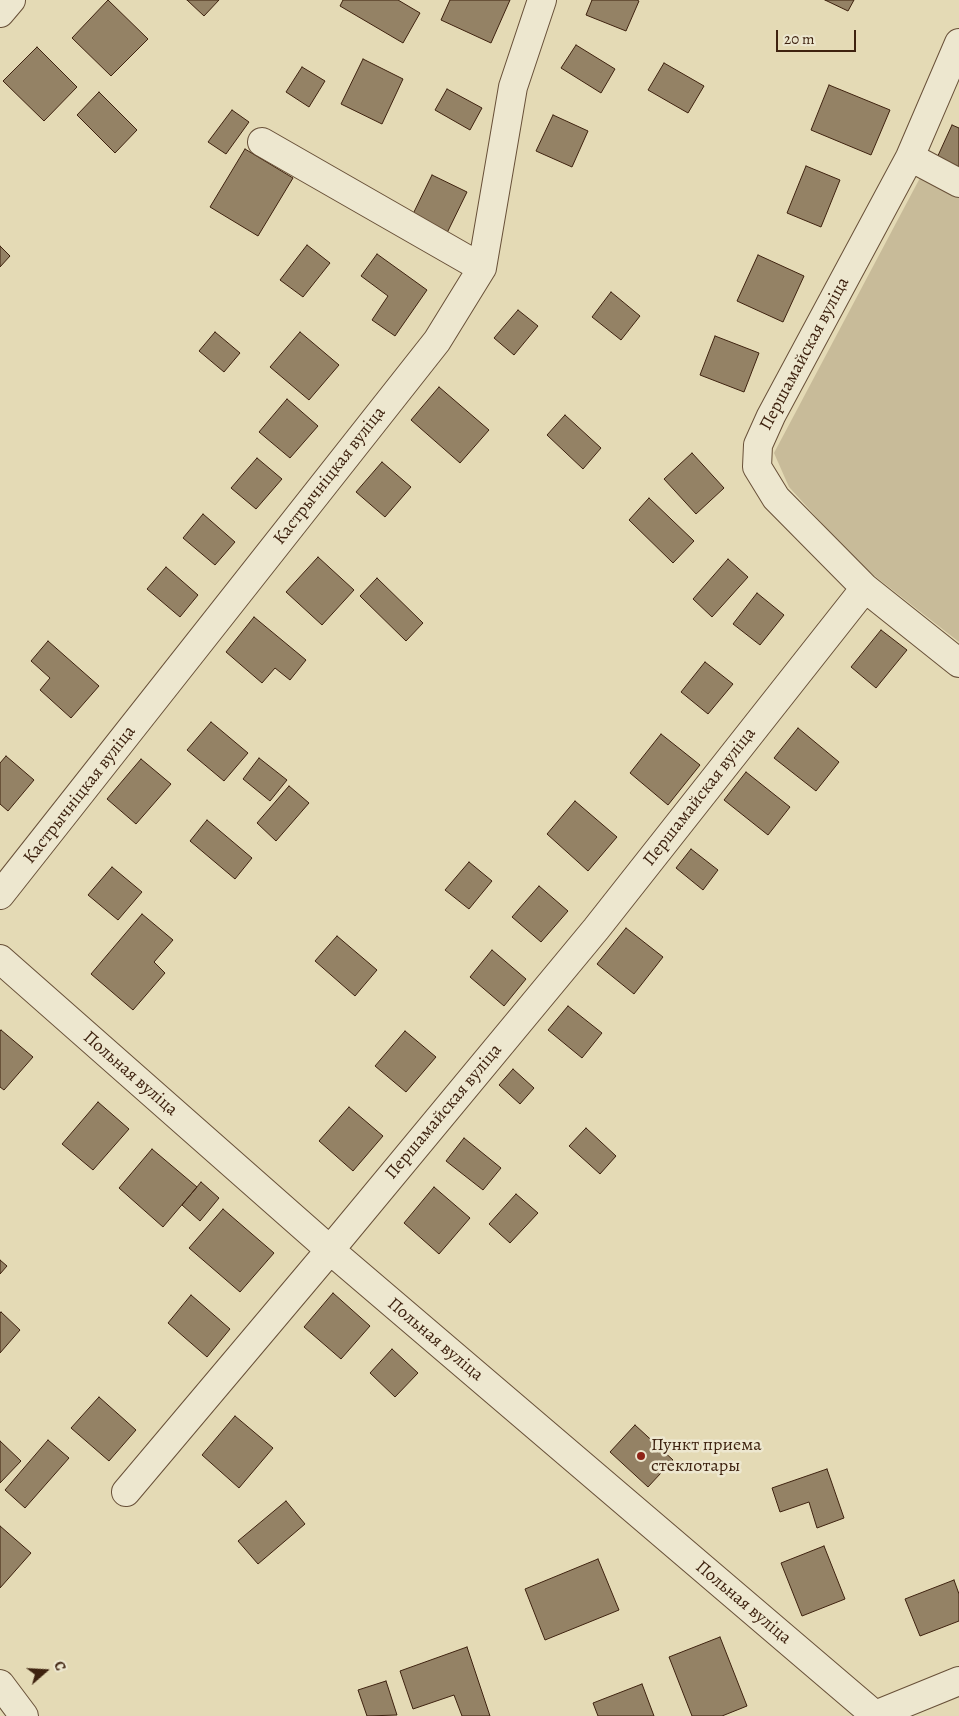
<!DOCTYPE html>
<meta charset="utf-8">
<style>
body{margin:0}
#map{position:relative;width:959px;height:1716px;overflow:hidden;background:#e4dab5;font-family:Alegreya,serif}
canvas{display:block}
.north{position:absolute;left:20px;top:1646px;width:50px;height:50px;-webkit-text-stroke:4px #ede7cf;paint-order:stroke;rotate:71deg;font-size:14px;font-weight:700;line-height:20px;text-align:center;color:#3e220f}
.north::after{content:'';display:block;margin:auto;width:18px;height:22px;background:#3e220f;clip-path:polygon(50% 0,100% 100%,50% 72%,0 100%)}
.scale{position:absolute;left:776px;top:30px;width:80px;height:22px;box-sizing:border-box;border:2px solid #3e220f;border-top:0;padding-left:6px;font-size:15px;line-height:18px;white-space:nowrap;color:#3e220f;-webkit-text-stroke:4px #ede7cf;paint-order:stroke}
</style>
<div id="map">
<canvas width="959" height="1716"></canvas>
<div class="north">С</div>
<div class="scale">20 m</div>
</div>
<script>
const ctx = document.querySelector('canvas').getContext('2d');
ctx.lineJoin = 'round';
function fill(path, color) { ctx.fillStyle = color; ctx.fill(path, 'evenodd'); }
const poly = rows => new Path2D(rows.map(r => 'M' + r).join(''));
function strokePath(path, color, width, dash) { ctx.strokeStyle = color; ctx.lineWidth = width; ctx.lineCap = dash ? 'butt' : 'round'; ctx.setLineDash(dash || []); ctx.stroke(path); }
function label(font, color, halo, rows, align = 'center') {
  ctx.font = font + ' Alegreya,serif'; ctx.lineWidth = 5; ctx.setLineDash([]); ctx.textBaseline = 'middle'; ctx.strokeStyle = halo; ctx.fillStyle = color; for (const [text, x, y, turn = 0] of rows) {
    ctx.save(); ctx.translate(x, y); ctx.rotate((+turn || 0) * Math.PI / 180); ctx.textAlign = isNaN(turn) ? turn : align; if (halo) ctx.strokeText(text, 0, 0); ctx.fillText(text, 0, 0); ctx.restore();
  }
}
fill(poly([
 [921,176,959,198,959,642,858,563,789,487,774,453]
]), '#c8bb99');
const building = poly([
 [108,0,148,39,111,76,72,38,108,0],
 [187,0,219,0,204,16,187,0],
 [343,0,398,0,420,13,403,43,340,6,343,0],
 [450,0,510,0,491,43,441,20,450,0],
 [592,0,637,0,639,1,626,31,586,15,592,0],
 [825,0,854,0,848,11,825,0],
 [576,45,615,69,601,93,561,68,576,45],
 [37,47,77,87,44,121,3,81,37,47],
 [363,59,403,79,382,124,341,104,363,59],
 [664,63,704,86,688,113,648,90,664,63],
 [302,67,325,81,309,107,286,92,302,67],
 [829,85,890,110,871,155,811,130,829,85],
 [447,89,482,108,470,130,435,110,447,89],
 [99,92,137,130,115,153,77,115,99,92],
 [232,110,249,122,226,154,208,142,232,110],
 [553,115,588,131,572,167,536,151,553,115],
 [952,125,959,128,959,170,936,160,952,125],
 [245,149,293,178,258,236,210,207,245,149],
 [806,166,840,180,821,227,787,213,806,166],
 [432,175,467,192,447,233,412,216,432,175],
 [307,245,330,263,303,297,280,280,307,245],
 [0,246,10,256,0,267,0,246],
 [377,254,427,290,395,336,372,320,388,296,361,276,377,254],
 [758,255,804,276,783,322,737,301,758,255],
 [611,292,640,316,621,340,592,317,611,292],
 [518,310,538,326,514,355,494,338,518,310],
 [215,332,240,353,224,372,199,351,215,332],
 [300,332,339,365,309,400,270,367,300,332],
 [715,336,759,353,744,392,700,375,715,336],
 [439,387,489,430,460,463,411,420,439,387],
 [287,399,318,426,290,458,259,432,287,399],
 [565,415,601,448,583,469,547,435,565,415],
 [692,453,724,488,696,514,664,479,692,453],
 [257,458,282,479,256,509,231,488,257,458],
 [382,462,411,487,385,517,356,492,382,462],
 [649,498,694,541,673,563,629,520,649,498],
 [203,514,235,542,215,565,183,538,203,514],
 [318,557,354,590,322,625,286,592,318,557],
 [728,559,748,577,712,617,693,599,728,559],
 [166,567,198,595,180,617,147,589,166,567],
 [377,578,423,623,406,641,360,596,377,578],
 [757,593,784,615,760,645,733,624,757,593],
 [254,617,306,660,290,680,275,668,262,683,226,652,254,617],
 [881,630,907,650,876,688,851,667,881,630],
 [48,641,99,686,71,718,40,690,50,678,31,661,48,641],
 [705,662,733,684,708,714,681,692,705,662],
 [211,722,248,753,224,781,187,750,211,722],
 [798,728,839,762,816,791,774,758,798,728],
 [661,734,700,765,668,805,630,773,661,734],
 [6,756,34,780,8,811,0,804,0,763,6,756],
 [259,758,287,780,270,801,243,779,259,758],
 [141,759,171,784,136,824,107,799,141,759],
 [746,772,790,807,768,835,724,800,746,772],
 [289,786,309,803,276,841,257,823,289,786],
 [575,801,617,837,588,871,547,834,575,801],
 [207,820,252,858,235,879,190,841,207,820],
 [691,849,718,870,703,890,676,868,691,849],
 [469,862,492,881,469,909,445,890,469,862],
 [112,867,142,892,118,920,88,895,112,867],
 [539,886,568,911,541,942,512,917,539,886],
 [142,914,173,940,154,962,165,973,133,1010,91,974,142,914],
 [626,928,663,957,634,994,597,964,626,928],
 [337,936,377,970,355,996,315,961,337,936],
 [492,950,526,979,504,1006,470,977,492,950],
 [568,1006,602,1033,582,1058,548,1030,568,1006],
 [1,1030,33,1057,4,1090,0,1087,0,1031,1,1030],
 [405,1031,436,1057,406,1092,375,1066,405,1031],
 [513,1069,534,1088,520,1104,499,1085,513,1069],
 [98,1102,129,1129,93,1170,62,1144,98,1102],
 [349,1107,383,1136,353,1171,319,1141,349,1107],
 [586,1128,616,1156,600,1174,569,1146,586,1128],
 [464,1138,501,1168,483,1190,446,1161,464,1138],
 [152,1149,197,1187,163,1227,119,1188,152,1149],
 [201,1182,219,1198,200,1221,182,1205,201,1182],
 [434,1187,470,1218,439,1254,404,1223,434,1187],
 [516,1194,538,1213,510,1243,489,1224,516,1194],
 [223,1209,274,1253,240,1292,189,1248,223,1209],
 [0,1260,7,1266,0,1274,0,1260],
 [333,1293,370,1326,341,1359,304,1327,333,1293],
 [191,1295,230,1329,207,1357,168,1323,191,1295],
 [1,1312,20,1330,0,1353,0,1313,1,1312],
 [392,1349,418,1373,395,1397,370,1373,392,1349],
 [99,1397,136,1430,109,1461,71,1428,99,1397],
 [235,1416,273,1448,239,1488,202,1455,235,1416],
 [635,1425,673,1460,648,1487,610,1452,635,1425],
 [48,1440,69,1458,25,1508,5,1490,48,1440],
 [0,1441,21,1461,0,1483,0,1441],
 [827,1469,844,1518,817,1528,809,1502,780,1512,772,1488,827,1469],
 [286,1501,305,1524,258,1564,238,1541,286,1501],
 [0,1526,31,1553,0,1588,0,1526],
 [824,1546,845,1599,802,1616,781,1563,824,1546],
 [598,1559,619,1610,545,1640,525,1589,598,1559],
 [954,1580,959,1594,959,1621,920,1636,905,1599,954,1580],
 [720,1637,747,1706,722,1716,692,1716,669,1657,720,1637],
 [467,1647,490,1716,462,1716,454,1695,413,1709,400,1671,467,1647],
 [386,1681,397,1715,367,1716,358,1690,386,1681],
 [642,1684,654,1716,598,1716,593,1703,642,1684]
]);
fill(building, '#948265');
strokePath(building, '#3e220f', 1);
const minor = poly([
 [0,13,11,0],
 [959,43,910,157,771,416,758,445,757,467,776,498,865,588,959,663],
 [262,142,482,268],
 [910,157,959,183],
 [0,895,437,341,482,268,513,87,542,0],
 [0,959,330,1250,876,1716],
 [126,1492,330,1250,596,929,865,588],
 [0,1684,24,1716],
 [873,1716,959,1681]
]);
strokePath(minor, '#685038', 30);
strokePath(minor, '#ede7cf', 28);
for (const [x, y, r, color] of [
 [641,1456,5,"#8f2418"]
]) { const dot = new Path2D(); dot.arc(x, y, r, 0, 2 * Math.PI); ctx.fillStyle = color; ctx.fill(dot); strokePath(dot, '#ede7cf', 2); }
label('18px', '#3e220f', '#ede7cf', [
 ["Першамайская вуліца",805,354,-62],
 ["Кастрычніцкая вуліца",330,476,-52],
 ["Кастрычніцкая вуліца",80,795,-52],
 ["Першамайская вуліца",700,797,-52],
 ["Польная вуліца",130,1074,41],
 ["Першамайская вуліца",444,1112,-50],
 ["Польная вуліца",435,1340,40],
 ["Польная вуліца",743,1603,40]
]);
label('18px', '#3e220f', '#ede7cf', [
 ["Пункт приема",651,1446],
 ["стеклотары",651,1467]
], 'left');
</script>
